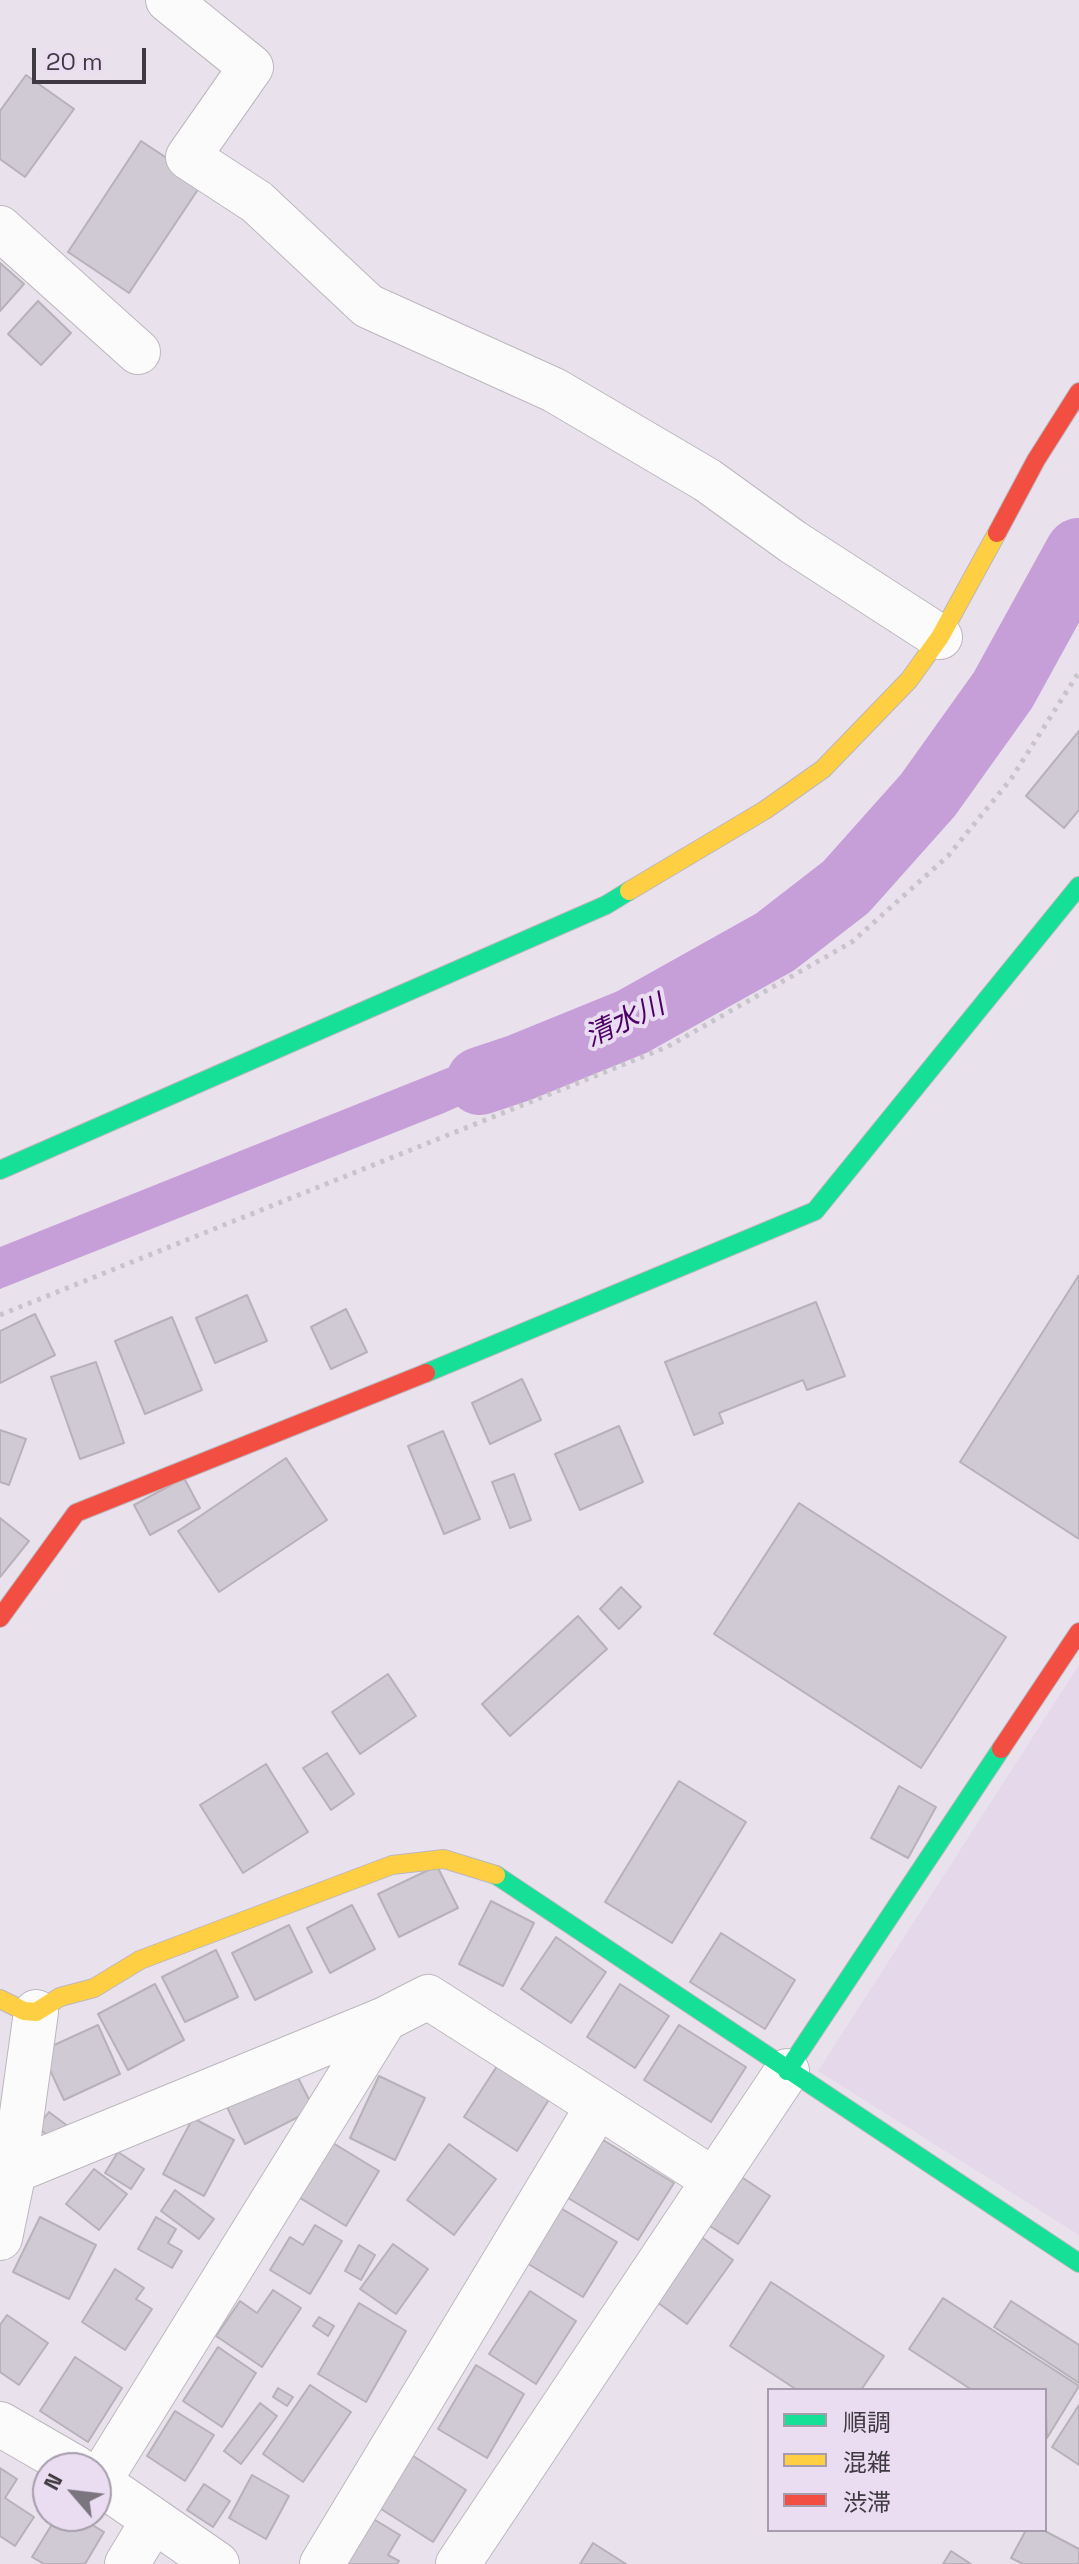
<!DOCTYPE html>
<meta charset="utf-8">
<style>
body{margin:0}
#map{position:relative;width:1079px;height:2564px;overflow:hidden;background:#e9e2ec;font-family:"Space Grotesk","Noto Sans JP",sans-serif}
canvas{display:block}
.legend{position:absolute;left:767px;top:2388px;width:280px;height:144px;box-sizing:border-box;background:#eaddf1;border:2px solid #a69cab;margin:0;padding:10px 14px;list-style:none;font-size:24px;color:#3f3a42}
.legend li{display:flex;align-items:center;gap:16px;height:40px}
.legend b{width:40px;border:2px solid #a69cab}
.north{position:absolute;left:32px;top:2452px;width:80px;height:80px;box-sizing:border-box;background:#eaddf1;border:2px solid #a69cab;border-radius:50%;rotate:298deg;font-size:22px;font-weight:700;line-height:32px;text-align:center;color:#3f3a42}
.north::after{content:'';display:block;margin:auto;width:28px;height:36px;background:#7a757e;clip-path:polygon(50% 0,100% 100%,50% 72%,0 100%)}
.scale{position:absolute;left:32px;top:48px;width:114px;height:36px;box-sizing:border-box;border:4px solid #3f3a42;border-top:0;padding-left:10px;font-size:24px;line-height:28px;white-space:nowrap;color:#3f3a42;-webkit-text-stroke:6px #eaddf1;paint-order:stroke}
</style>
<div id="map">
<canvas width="1079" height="2564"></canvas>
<ul class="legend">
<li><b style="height:10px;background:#16e098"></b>順調</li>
<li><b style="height:10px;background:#ffcf43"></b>混雑</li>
<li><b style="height:10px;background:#f24e42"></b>渋滞</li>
</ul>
<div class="north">N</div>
<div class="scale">20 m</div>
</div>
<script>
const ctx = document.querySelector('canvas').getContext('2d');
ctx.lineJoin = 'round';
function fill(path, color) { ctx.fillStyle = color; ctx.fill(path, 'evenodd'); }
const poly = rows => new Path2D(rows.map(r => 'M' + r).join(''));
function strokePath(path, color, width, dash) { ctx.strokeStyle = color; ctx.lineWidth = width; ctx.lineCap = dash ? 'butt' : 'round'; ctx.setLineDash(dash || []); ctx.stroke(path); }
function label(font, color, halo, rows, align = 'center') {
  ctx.font = font + ' "Space Grotesk","Noto Sans JP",sans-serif'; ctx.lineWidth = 8; ctx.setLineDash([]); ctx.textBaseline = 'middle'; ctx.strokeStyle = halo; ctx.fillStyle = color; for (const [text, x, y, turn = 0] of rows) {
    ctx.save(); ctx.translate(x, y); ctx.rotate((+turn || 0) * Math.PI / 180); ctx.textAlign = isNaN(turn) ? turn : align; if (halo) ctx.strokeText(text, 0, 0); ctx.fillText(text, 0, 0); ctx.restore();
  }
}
fill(poly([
 [1079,1665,1079,2235,818,2071]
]), '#e4d8ea');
fill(poly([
 [510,1043,567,1048,569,1057,444,1113,0,1289,0,1247]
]), '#c69fd9');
strokePath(poly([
 [480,1081,519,1068,632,1022,775,942,846,887,928,795,1003,690,1079,552]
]), '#c69fd9', 68);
const building = poly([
 [26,75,74,109,25,177,0,159,0,111,26,75],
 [141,141,203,182,129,293,68,252,141,141],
 [0,263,24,284,0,311,0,263],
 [38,301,71,333,41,365,8,334,38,301],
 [1079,731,1079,810,1064,828,1026,796,1079,731],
 [1079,1275,1079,1539,960,1462,1079,1275],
 [247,1295,267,1341,215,1363,196,1318,247,1295],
 [816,1302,845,1376,807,1390,803,1380,719,1413,723,1423,694,1435,665,1362,816,1302],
 [346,1309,367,1352,331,1369,311,1327,346,1309],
 [35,1314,55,1355,0,1383,0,1331,35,1314],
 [172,1317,202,1390,145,1414,115,1341,172,1317],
 [96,1362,124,1443,80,1459,51,1377,96,1362],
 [522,1379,541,1420,490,1444,472,1403,522,1379],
 [619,1426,643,1482,580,1510,555,1454,619,1426],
 [0,1430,26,1439,9,1485,0,1482,0,1430],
 [443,1431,480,1519,444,1534,408,1446,443,1431],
 [286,1458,327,1520,219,1592,178,1531,286,1458],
 [514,1474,531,1520,510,1528,492,1482,514,1474],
 [184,1478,200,1508,150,1535,134,1505,184,1478],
 [799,1503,1006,1637,921,1768,714,1634,799,1503],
 [0,1518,29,1541,0,1577,0,1518],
 [621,1587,641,1607,619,1629,600,1609,621,1587],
 [578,1616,607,1649,510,1736,482,1704,578,1616],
 [388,1674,416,1716,360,1754,332,1712,388,1674],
 [327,1753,354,1794,331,1810,303,1768,327,1753],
 [266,1764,308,1832,243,1873,200,1805,266,1764],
 [679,1781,746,1822,672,1943,605,1902,679,1781],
 [899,1786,936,1807,908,1858,871,1838,899,1786],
 [437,1866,458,1908,399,1937,378,1894,437,1866],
 [491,1901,534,1923,503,1986,459,1964,491,1901],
 [352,1905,375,1949,330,1973,307,1928,352,1905],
 [289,1925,312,1972,255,2000,232,1953,289,1925],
 [721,1933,795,1980,765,2029,690,1982,721,1933],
 [556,1937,606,1972,571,2023,521,1989,556,1937],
 [216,1950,238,1997,185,2022,162,1977,216,1950],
 [155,1984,184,2040,128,2070,98,2014,155,1984],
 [620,1984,669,2016,635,2068,587,2037,620,1984],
 [98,2025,120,2074,64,2100,41,2051,98,2025],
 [679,2025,746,2067,711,2122,644,2080,679,2025],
 [501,2060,553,2093,517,2151,464,2117,501,2060],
 [294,2070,314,2109,245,2144,226,2105,294,2070],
 [379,2076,425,2098,395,2160,350,2138,379,2076],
 [49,2112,73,2130,61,2146,37,2127,49,2112],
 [193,2118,234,2140,204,2196,163,2174,193,2118],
 [603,2140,674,2183,638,2240,568,2198,603,2140],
 [333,2143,379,2171,346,2226,300,2198,333,2143],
 [449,2144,496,2179,454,2235,407,2200,449,2144],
 [118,2152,144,2169,131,2189,105,2173,118,2152],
 [94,2169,127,2194,99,2230,66,2204,94,2169],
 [737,2174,770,2196,738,2244,705,2223,737,2174],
 [175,2190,214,2219,199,2239,161,2211,175,2190],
 [559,2207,617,2242,583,2297,525,2262,559,2207],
 [40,2217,96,2245,69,2299,13,2272,40,2217],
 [156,2217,176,2229,168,2243,182,2251,172,2268,138,2249,156,2217],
 [315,2225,342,2241,310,2294,270,2270,290,2237,303,2245,315,2225],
 [696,2233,733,2260,687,2324,650,2297,696,2233],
 [393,2244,428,2269,396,2314,360,2289,393,2244],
 [359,2245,375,2255,361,2280,345,2271,359,2245],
 [115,2269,144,2288,136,2299,152,2309,125,2350,82,2322,115,2269],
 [771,2282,884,2356,861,2390,797,2390,730,2346,771,2282],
 [273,2290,301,2308,262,2367,216,2336,240,2301,257,2313,273,2290],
 [530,2291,576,2321,536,2384,489,2354,530,2291],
 [943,2298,1079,2386,1047,2438,1045,2390,972,2390,909,2349,943,2298],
 [1011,2301,1079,2345,1079,2383,994,2327,1011,2301],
 [359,2303,406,2331,366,2402,318,2374,359,2303],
 [7,2315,48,2343,19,2385,0,2372,0,2325,7,2315],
 [319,2317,334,2326,328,2336,313,2326,319,2317],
 [218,2347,256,2373,222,2427,183,2401,218,2347],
 [75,2357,122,2388,88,2442,40,2411,75,2357],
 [476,2365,524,2394,487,2458,438,2429,476,2365],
 [310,2385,351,2412,303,2482,263,2454,310,2385],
 [278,2388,293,2397,287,2406,273,2397,278,2388],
 [260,2403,277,2416,241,2464,224,2451,260,2403],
 [1079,2405,1079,2465,1052,2447,1079,2405],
 [175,2411,214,2435,185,2481,147,2456,175,2411],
 [404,2450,466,2490,433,2542,370,2502,404,2450],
 [0,2468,17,2479,5,2498,34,2517,15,2546,0,2536,0,2468],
 [48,2473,48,2496,38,2489,48,2473],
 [252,2475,289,2496,266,2539,229,2518,252,2475],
 [204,2484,230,2501,213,2527,187,2510,204,2484],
 [57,2516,78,2516,104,2532,85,2564,44,2564,32,2557,57,2516],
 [370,2517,400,2535,388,2555,399,2561,397,2564,343,2564,370,2517],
 [1026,2530,1043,2530,1079,2549,1079,2564,1023,2564,1011,2558,1026,2530],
 [593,2543,626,2564,580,2564,593,2543],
 [951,2551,971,2564,943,2564,951,2551]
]);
fill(building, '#cfcad3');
strokePath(building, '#b7b2b9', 2);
const street = poly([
 [168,0,251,67,188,157,257,202,368,306,554,390,707,480,793,542,940,637],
 [0,228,138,352],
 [14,2171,385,2019,428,1997,714,2180],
 [0,2238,14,2171,36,2012],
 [0,2424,76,2468],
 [96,2480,217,2564],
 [99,2481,385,2019],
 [127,2564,153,2521],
 [322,2564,598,2106],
 [458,2564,787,2071]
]);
const fast = poly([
 [0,1170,606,905,629,891],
 [426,1373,815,1211,1079,886],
 [496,1875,1079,2263],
 [787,2071,1001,1749]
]);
const slow = poly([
 [629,891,765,810,823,769,909,680,940,637,997,533],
 [0,1999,24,2011,36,2012,60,1997,94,1988,140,1960,392,1865,444,1859,496,1875]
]);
const jam = poly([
 [997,533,1036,460,1079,392],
 [0,1618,76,1513,426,1373],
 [1001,1749,1079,1632]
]);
strokePath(street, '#bcb7be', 46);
strokePath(fast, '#bcb7be', 20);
strokePath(slow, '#bcb7be', 20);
strokePath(jam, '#bcb7be', 20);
strokePath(poly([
 [0,1315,667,1047,852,942,948,856,1011,779,1079,672]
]), '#c7c5c9', 5, [4, 6]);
strokePath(street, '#fcfbfc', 44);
strokePath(fast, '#16e098', 18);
strokePath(slow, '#ffcf43', 18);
strokePath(jam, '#f24e42', 18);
label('italic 28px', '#4b0065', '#eaddf1', [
 ["清水川",625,1022,-25]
]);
</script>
